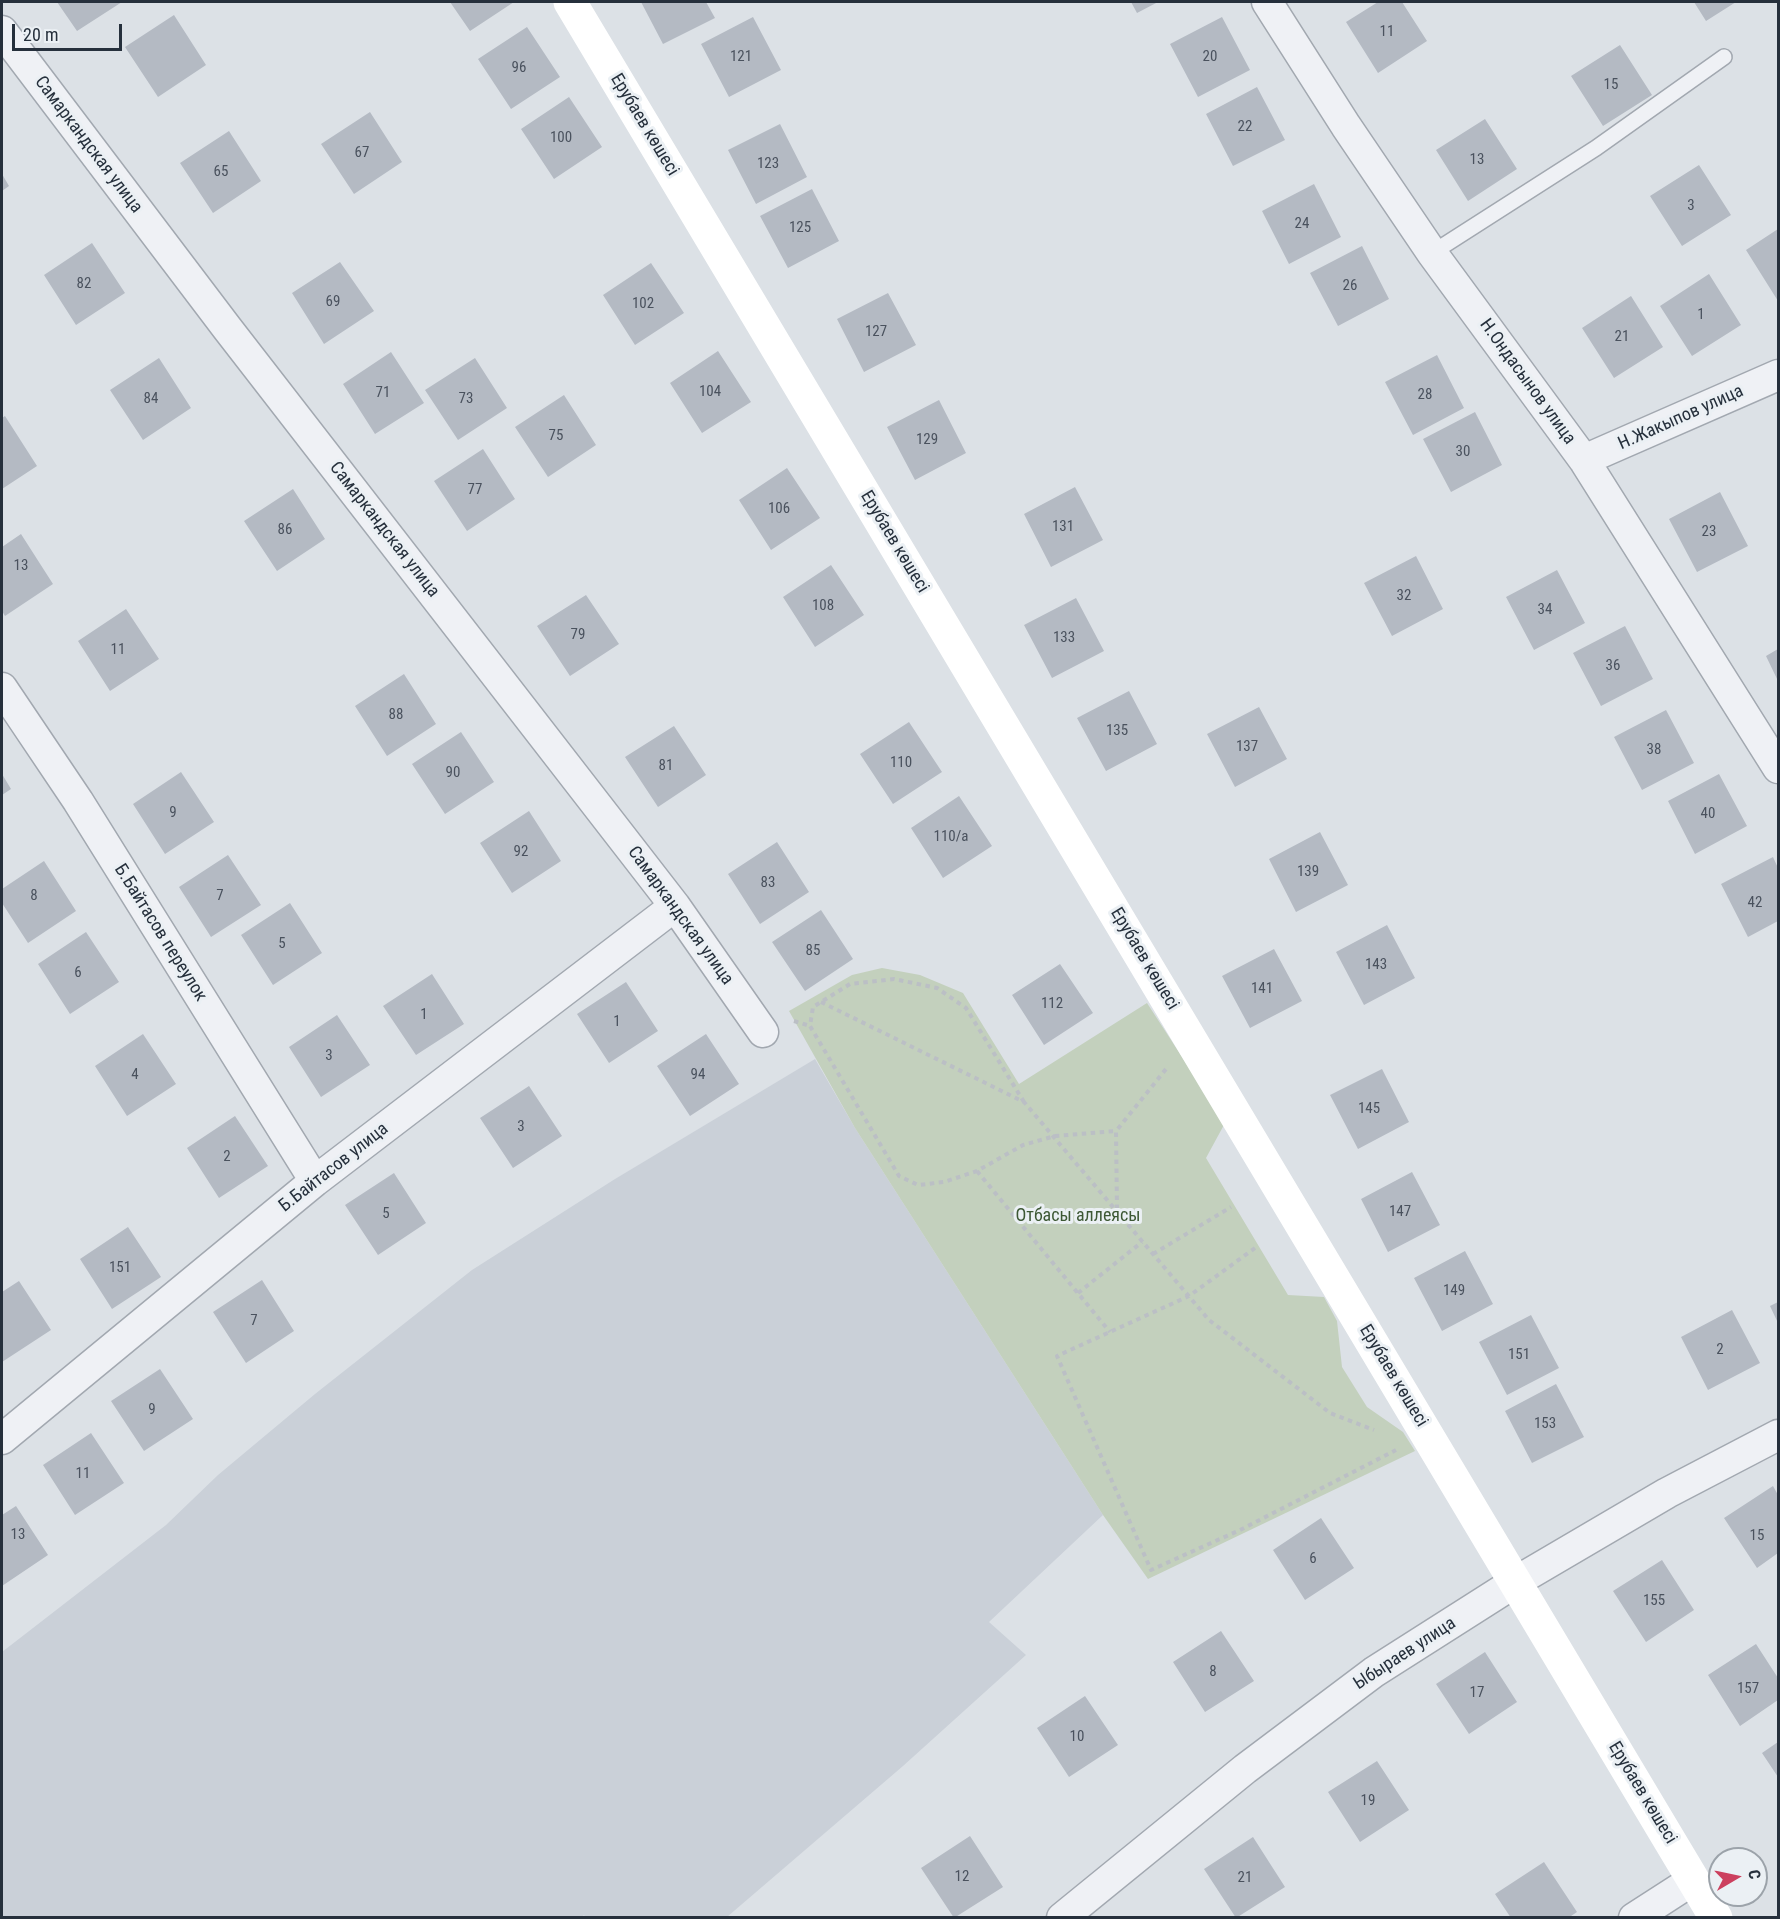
<!DOCTYPE html>
<meta charset="utf-8">
<style>
body{margin:0}
#map{position:relative;width:1780px;height:1919px;overflow:hidden;background:#dce1e6;font-family:"Roboto Condensed",sans-serif}
canvas{display:block}
.frame{position:absolute;inset:0;border:3px solid #26303c;pointer-events:none}
.north{position:absolute;left:1708px;top:1847px;width:60px;height:60px;box-sizing:border-box;background:#ebf0f4;border:2px solid #9ca3aa;border-radius:50%;rotate:81deg;font-size:16px;font-weight:700;line-height:24px;text-align:center;color:#26303c}
.north::after{content:'';display:block;margin:auto;width:21px;height:27px;background:#cc405e;clip-path:polygon(50% 0,100% 100%,50% 72%,0 100%)}
.scale{position:absolute;left:12px;top:24px;width:110px;height:27px;box-sizing:border-box;border:3px solid #26303c;border-top:0;padding-left:8px;font-size:18px;line-height:21px;white-space:nowrap;color:#26303c;-webkit-text-stroke:4px #ebf0f4;paint-order:stroke}
</style>
<div id="map">
<canvas width="1780" height="1919"></canvas>
<div class="frame"></div>
<div class="north">С</div>
<div class="scale">20 m</div>
</div>
<script>
const ctx = document.querySelector('canvas').getContext('2d');
ctx.lineJoin = 'round';
function fill(path, color) { ctx.fillStyle = color; ctx.fill(path, 'evenodd'); }
const poly = rows => new Path2D(rows.map(r => 'M' + r).join(''));
function strokePath(path, color, width, dash) { ctx.strokeStyle = color; ctx.lineWidth = width; ctx.lineCap = dash ? 'butt' : 'round'; ctx.setLineDash(dash || []); ctx.stroke(path); }
function label(font, color, halo, rows, align = 'center') {
  ctx.font = font + ' "Roboto Condensed",sans-serif'; ctx.lineWidth = 6; ctx.setLineDash([]); ctx.textBaseline = 'middle'; ctx.strokeStyle = halo; ctx.fillStyle = color; for (const [text, x, y, turn = 0] of rows) {
    ctx.save(); ctx.translate(x, y); ctx.rotate((+turn || 0) * Math.PI / 180); ctx.textAlign = isNaN(turn) ? turn : align; if (halo) ctx.strokeText(text, 0, 0); ctx.fillText(text, 0, 0); ctx.restore();
  }
}
fill(poly([
 [815,1059,855,1128,1103,1515,989,1622,1026,1655,903,1766,727,1917,586,1918,584,1915,581,1918,2,1918,2,1652,166,1525,218,1475,315,1394,472,1270,615,1179]
]), '#cad0d8');
fill(poly([
 [882,968,920,975,963,993,1019,1084,1147,1003,1225,1123,1206,1158,1288,1295,1324,1297,1337,1321,1342,1367,1367,1407,1403,1432,1415,1451,1148,1579,1103,1515,855,1128,789,1011,852,975]
]), '#c3d0bd');
fill(poly([
 [57,2,122,2,77,31],
 [450,2,514,2,470,31],
 [641,2,706,2,715,18,663,44],
 [1131,2,1158,2,1137,13],
 [1378,2,1402,2,1427,41,1378,73,1346,22],
 [1694,2,1736,2,1706,21],
 [174,15,206,65,158,97,125,47],
 [753,17,781,70,729,97,701,44],
 [1222,17,1250,70,1198,97,1170,44],
 [527,27,560,77,511,109,478,59],
 [1620,45,1652,95,1603,126,1571,76],
 [1257,87,1285,140,1233,166,1206,114],
 [569,97,602,147,554,179,521,129],
 [370,112,402,162,354,194,321,144],
 [1485,119,1517,169,1468,201,1436,150],
 [780,124,807,177,756,204,728,150],
 [229,131,261,181,213,213,180,163],
 [1699,165,1731,215,1682,246,1650,196],
 [2,174,9,186,2,191],
 [1314,184,1341,237,1289,264,1262,211],
 [812,189,839,241,788,268,760,216],
 [1778,229,1778,301,1746,250],
 [92,243,125,293,76,325,44,275],
 [1362,246,1389,299,1338,326,1310,273],
 [340,262,374,311,324,344,292,293],
 [651,263,684,313,635,345,603,295],
 [1709,274,1741,325,1692,356,1660,306],
 [888,293,916,345,864,372,837,319],
 [1631,296,1663,347,1614,378,1582,328],
 [718,351,751,402,702,433,670,383],
 [391,352,424,403,375,434,343,384],
 [1437,355,1464,408,1413,435,1385,382],
 [159,358,191,408,143,440,110,390],
 [475,358,507,408,458,440,425,390],
 [564,395,596,445,548,477,515,427],
 [939,400,966,453,915,480,887,427],
 [1475,412,1502,465,1451,492,1423,439],
 [5,416,37,466,2,489,2,418],
 [483,449,515,499,467,531,434,481],
 [787,468,820,518,771,550,739,500],
 [1075,487,1103,540,1051,567,1024,514],
 [293,489,325,539,277,571,244,521],
 [1720,492,1748,546,1697,572,1669,519],
 [21,534,53,584,5,616,2,611,2,547],
 [1416,556,1443,609,1392,636,1364,583],
 [831,565,864,615,815,647,783,597],
 [1557,570,1585,623,1534,650,1506,597],
 [586,595,619,644,570,676,537,626],
 [1076,598,1104,651,1052,678,1024,625],
 [126,609,159,659,110,691,78,641],
 [1625,626,1653,679,1601,706,1573,653],
 [1778,649,1778,681,1766,656],
 [404,674,436,724,387,756,355,706],
 [1129,691,1157,744,1106,771,1077,718],
 [1259,707,1287,759,1235,787,1207,734],
 [1666,710,1694,763,1642,790,1614,737],
 [909,722,942,772,893,804,860,754],
 [674,726,706,775,658,807,625,757],
 [461,732,494,782,445,814,412,764],
 [181,772,214,822,165,854,133,804],
 [2,774,11,789,2,795],
 [1719,774,1747,826,1695,854,1668,801],
 [959,796,992,846,943,878,911,828],
 [529,811,561,861,512,893,480,843],
 [1320,832,1348,885,1296,912,1269,859],
 [777,842,809,892,760,924,728,874],
 [228,855,261,905,211,937,179,887],
 [1773,857,1778,868,1778,921,1748,937,1721,884],
 [44,861,76,911,28,943,2,903,2,889],
 [290,903,322,953,273,985,241,935],
 [821,910,853,959,805,991,772,942],
 [1387,925,1415,978,1364,1005,1336,952],
 [86,932,119,982,70,1014,38,964],
 [1274,949,1302,1001,1250,1028,1222,976],
 [1060,964,1093,1013,1044,1045,1012,995],
 [432,974,464,1024,416,1055,383,1006],
 [626,982,658,1031,609,1063,577,1014],
 [337,1015,370,1065,321,1097,289,1047],
 [143,1034,176,1084,127,1116,95,1066],
 [706,1034,739,1084,690,1116,657,1066],
 [1382,1069,1409,1122,1358,1149,1330,1095],
 [529,1086,562,1136,513,1168,480,1118],
 [235,1116,268,1166,219,1198,187,1148],
 [1412,1172,1440,1225,1388,1252,1361,1199],
 [394,1173,426,1223,378,1255,345,1205],
 [128,1227,161,1277,112,1309,80,1259],
 [1465,1251,1493,1304,1442,1331,1414,1278],
 [262,1280,294,1331,246,1363,213,1312],
 [19,1281,51,1330,2,1362,2,1292],
 [1778,1302,1778,1323,1770,1306],
 [1732,1310,1760,1363,1708,1390,1681,1337],
 [1531,1315,1559,1368,1507,1395,1479,1342],
 [160,1369,193,1419,144,1451,111,1401],
 [1556,1384,1584,1437,1532,1463,1505,1411],
 [91,1433,124,1483,75,1515,43,1465],
 [1773,1486,1778,1495,1778,1553,1757,1568,1724,1518],
 [16,1506,48,1555,2,1586,2,1515],
 [1321,1518,1354,1568,1305,1600,1273,1550],
 [1662,1560,1694,1610,1646,1642,1613,1591],
 [1221,1631,1254,1681,1205,1712,1173,1662],
 [1756,1644,1778,1678,1778,1700,1740,1726,1708,1675],
 [1485,1652,1517,1702,1469,1734,1436,1684],
 [1085,1696,1118,1745,1069,1777,1037,1728],
 [1778,1742,1778,1777,1762,1753],
 [1377,1761,1409,1810,1360,1842,1328,1792],
 [970,1836,1003,1887,954,1918,921,1868],
 [1253,1837,1285,1887,1236,1918,1204,1869],
 [1544,1862,1577,1912,1568,1918,1511,1918,1495,1894]
]), '#b4bac3');
const lane = poly([
 [1432,253,1596,148,1724,57]
]);
const street = poly([
 [1267,2,1346,126,1432,253,1584,460,1778,768],
 [2,31,227,328,675,906,763,1032],
 [1584,460,1778,375],
 [2,688,78,801,315,1181],
 [2,1439,315,1181,675,906],
 [1062,1918,1245,1769,1374,1672,1517,1581,1667,1493,1778,1435],
 [1634,1918,1693,1880]
]);
strokePath(lane, '#a2a8b0', 18);
strokePath(street, '#a2a8b0', 33);
strokePath(poly([
 [821,1002,1024,1102,1209,1320,1330,1413,1374,1430],
 [794,1021,810,1026],
 [1024,1102,966,1008,937,988,894,979,850,984,813,1007,810,1026,899,1176,918,1185,944,1182,977,1171,1023,1145,1055,1136,1116,1131],
 [977,1171,1110,1332],
 [1117,1209,1116,1131,1166,1069],
 [1255,1248,1189,1296,1057,1356,1151,1570,1240,1530,1396,1450],
 [1153,1254,1231,1207],
 [1078,1293,1142,1242]
]), '#bbbfc5', 4, [4.5, 4.5]);
strokePath(lane, '#eff1f5', 15);
strokePath(street, '#eff1f5', 30);
strokePath(poly([
 [570,2,1716,1918]
]), '#fff', 33);
label('15px', '#4a525e', null, [
 ["11",1387,32],
 ["121",741,57],
 ["20",1210,57],
 ["96",519,68],
 ["15",1611,85],
 ["22",1245,127],
 ["100",561,138],
 ["67",362,153],
 ["13",1477,160],
 ["123",768,164],
 ["65",221,172],
 ["3",1691,206],
 ["24",1302,224],
 ["125",800,228],
 ["82",84,284],
 ["26",1350,286],
 ["69",333,302],
 ["102",643,304],
 ["1",1701,315],
 ["127",876,332],
 ["21",1622,337],
 ["104",710,392],
 ["71",383,393],
 ["28",1425,395],
 ["84",151,399],
 ["73",466,399],
 ["75",556,436],
 ["129",927,440],
 ["30",1463,452],
 ["77",475,490],
 ["106",779,509],
 ["131",1063,527],
 ["86",285,530],
 ["23",1709,532],
 ["13",21,566],
 ["32",1404,596],
 ["108",823,606],
 ["34",1545,610],
 ["79",578,635],
 ["133",1064,638],
 ["11",118,650],
 ["36",1613,666],
 ["88",396,715],
 ["135",1117,731],
 ["137",1247,747],
 ["38",1654,750],
 ["110",901,763],
 ["81",666,766],
 ["90",453,773],
 ["9",173,813],
 ["40",1708,814],
 ["110/а",951,837],
 ["92",521,852],
 ["139",1308,872],
 ["83",768,883],
 ["8",34,896],
 ["7",220,896],
 ["42",1755,903],
 ["5",282,944],
 ["85",813,951],
 ["143",1376,965],
 ["6",78,973],
 ["141",1262,989],
 ["112",1052,1004],
 ["1",424,1015],
 ["1",617,1022],
 ["3",329,1056],
 ["4",135,1075],
 ["94",698,1075],
 ["145",1369,1109],
 ["3",521,1127],
 ["2",227,1157],
 ["147",1400,1212],
 ["5",386,1214],
 ["151",120,1268],
 ["149",1454,1291],
 ["7",254,1321],
 ["2",1720,1350],
 ["151",1519,1355],
 ["9",152,1410],
 ["153",1545,1424],
 ["11",83,1474],
 ["13",18,1535],
 ["15",1757,1536],
 ["6",1313,1559],
 ["155",1654,1601],
 ["8",1213,1672],
 ["157",1748,1689],
 ["17",1477,1693],
 ["10",1077,1737],
 ["19",1368,1801],
 ["12",962,1877],
 ["21",1245,1878]
]);
label('18px', '#26303c', '#ebf0f4', [
 ["Ерубаев көшесі",644,125,59],
 ["Самаркандская улица",88,145,53],
 ["Н.Ондасынов улица",1527,382,54],
 ["Н.Жакыпов улица",1681,418,-24],
 ["Самаркандская улица",384,530,52],
 ["Ерубаев көшесі",894,542,59],
 ["Самаркандская улица",680,916,54],
 ["Б.Байтасов переулок",160,933,58],
 ["Ерубаев көшесі",1144,959,59],
 ["Б.Байтасов улица",334,1168,-38],
 ["Ерубаев көшесі",1393,1376,59],
 ["Ыбыраев улица",1405,1654,-33],
 ["Ерубаев көшесі",1642,1793,59]
]);
label('18px', '#3d5834', '#ebf0f4', [
 ["Отбасы аллеясы",1078,1216]
]);
</script>
